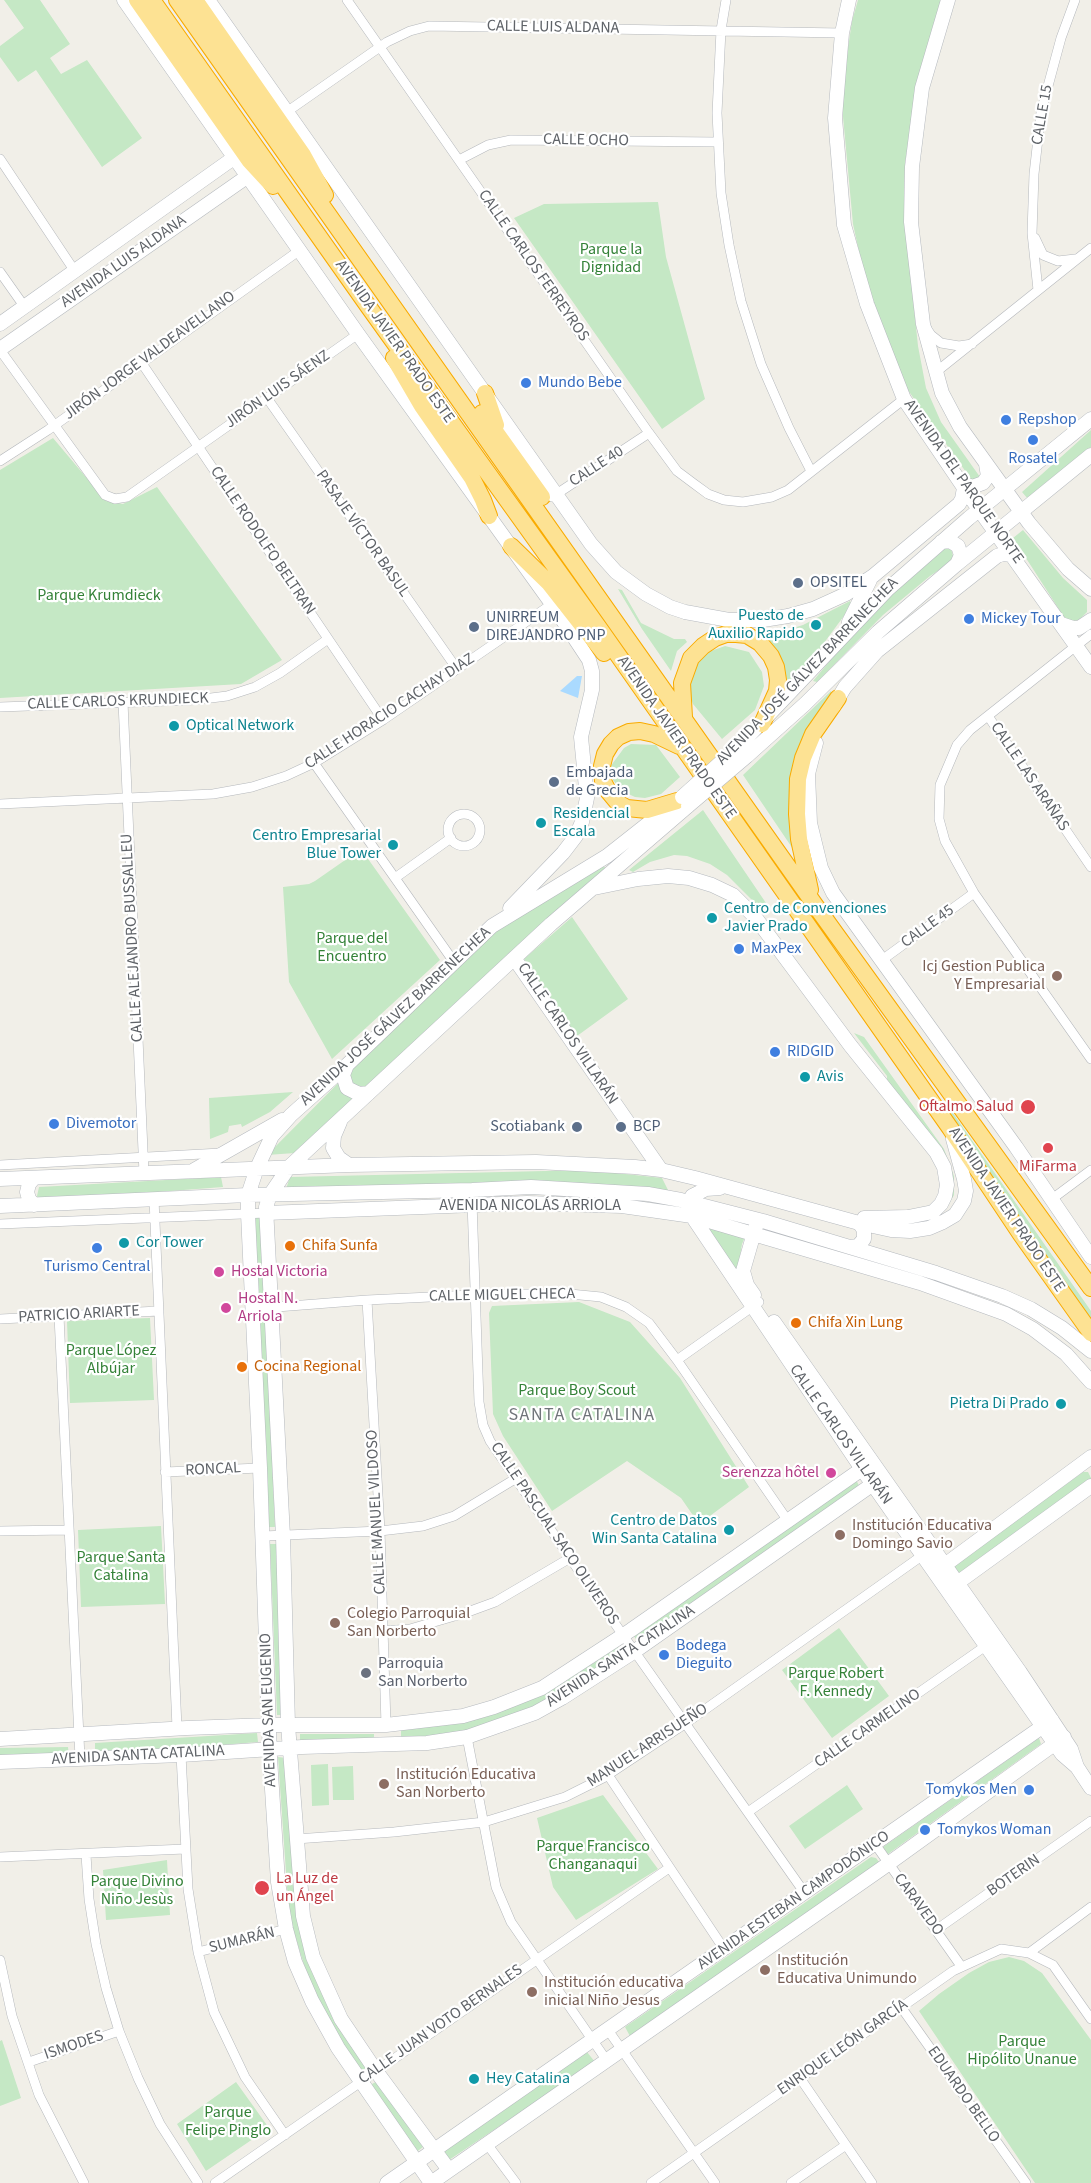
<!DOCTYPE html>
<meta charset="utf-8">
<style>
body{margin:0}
canvas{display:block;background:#f1efe8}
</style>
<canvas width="1091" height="2183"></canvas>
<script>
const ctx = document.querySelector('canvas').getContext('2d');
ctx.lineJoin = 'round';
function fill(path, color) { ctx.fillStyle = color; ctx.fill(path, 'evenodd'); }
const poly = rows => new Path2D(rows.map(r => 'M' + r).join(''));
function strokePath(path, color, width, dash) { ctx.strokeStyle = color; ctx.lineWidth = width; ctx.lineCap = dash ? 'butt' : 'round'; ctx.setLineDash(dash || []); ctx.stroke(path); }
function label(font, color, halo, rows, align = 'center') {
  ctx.font = font + ' "Source Sans 3",sans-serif'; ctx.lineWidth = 4.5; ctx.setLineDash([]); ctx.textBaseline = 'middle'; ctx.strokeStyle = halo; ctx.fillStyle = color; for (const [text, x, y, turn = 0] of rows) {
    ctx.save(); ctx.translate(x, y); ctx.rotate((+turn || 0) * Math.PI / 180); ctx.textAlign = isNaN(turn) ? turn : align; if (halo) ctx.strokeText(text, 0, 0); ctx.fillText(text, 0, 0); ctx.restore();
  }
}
fill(poly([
 [4,0,40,0,70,44,50,58,61,74,87,60,142,138,102,167,36,70,18,82,0,57,0,46,24,28],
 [858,0,943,0,913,114,905,163,904,212,918,346,926,388,941,422,980,477,973,482,905,386,884,336,864,275,853,224,841,95,852,21],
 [658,202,666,257,705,399,662,429,514,218,544,204],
 [1091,430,1091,447,1028,499,1022,492],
 [53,438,106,501,123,504,157,487,282,660,241,684,0,698,0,470],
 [1023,530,1063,578,1087,600,1087,612,1079,620,1071,621,1064,617,1013,538],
 [945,548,951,548,954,560,930,576,883,615,817,682,813,681,839,650,885,600],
 [618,589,622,590,641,623,674,639,685,639,687,642,677,651,671,671,642,629],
 [850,601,852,605,790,689,781,661,756,634,783,631,803,625],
 [725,646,749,652,762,672,764,686,755,710,722,739,693,704,688,690,699,660,708,652],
 [831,691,833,696,815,720,795,852,743,775],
 [631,744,656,745,680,777,661,794,645,798,635,797,622,791,613,780,610,767,624,748],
 [703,810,766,903,759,907,727,875,710,864,687,856,674,855,650,862,633,872,629,870],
 [361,849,440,960,332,1059,289,982,283,887,309,884,315,881],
 [603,865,606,869,295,1153,267,1155,465,955,515,916],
 [572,917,628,999,577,1036,524,959],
 [854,1033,864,1037,944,1149,954,1176,954,1195,946,1209,938,1212,952,1191,887,1082,887,1076],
 [293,1092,270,1112,242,1127,241,1124,229,1126,228,1132,210,1139,209,1098],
 [946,1103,1091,1311,1091,1318,941,1108],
 [588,1170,662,1178,670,1194,286,1189,290,1177],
 [221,1177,223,1187,39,1201,37,1196,39,1187],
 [262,1216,266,1300,258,1300,254,1217],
 [699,1223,746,1235,742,1244,737,1275],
 [579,1302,630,1322,680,1378,749,1487,699,1524,681,1498,627,1461,552,1511,503,1436,493,1414,489,1313,492,1306],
 [256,1315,266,1315,275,1527,265,1527],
 [150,1318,154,1400,70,1403,67,1321],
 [1083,1472,1088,1472,1091,1478,1089,1483,957,1575,952,1570,955,1565],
 [856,1480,861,1489,639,1643,633,1635],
 [161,1526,165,1604,81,1607,78,1530],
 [270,1544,276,1544,283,1715,277,1715],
 [839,1628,889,1696,832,1738,782,1670],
 [618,1647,622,1652,545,1704,466,1732,401,1740,401,1730,464,1720,521,1703,557,1687],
 [257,1733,258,1742,95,1755,95,1743],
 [300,1734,374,1734,374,1742,300,1741],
 [1039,1738,1041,1744,888,1854,883,1847],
 [68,1747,69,1756,0,1756,0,1748],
 [278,1757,286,1758,300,1927,368,2067,359,2072,324,2015,305,1968,289,1916],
 [328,1764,329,1805,312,1806,311,1765],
 [353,1766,354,1800,333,1800,332,1767],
 [847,1785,863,1809,805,1849,789,1826],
 [603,1795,658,1869,576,1920,553,1887,537,1818],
 [871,1857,876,1858,879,1862,631,2038,625,2027],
 [167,1860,170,1915,106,1920,103,1870],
 [1009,1957,1024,1961,1042,1973,1091,2040,1091,2183,1035,2183,919,2011,939,1994,969,1973,989,1962],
 [2,2040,21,2098,0,2106,0,2041],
 [587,2052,595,2062,449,2160,445,2158,444,2151],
 [377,2081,423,2147,415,2153,369,2086],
 [236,2082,269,2128,206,2171,177,2124]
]), '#c5e8c5');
fill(poly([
 [577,676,582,676,578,698,560,691]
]), '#aadaff');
const street = poly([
 [347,0,649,433,677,471,693,483,708,494,724,500,743,502,772,497,788,490,904,399],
 [726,0,721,30,717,113,721,193,729,245,741,301,761,364,789,428,811,471],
 [288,111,387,42,410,31,429,26,842,33],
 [0,159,74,270],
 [459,160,488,145,511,140,718,142],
 [1035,238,1043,255,1058,261,1075,259],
 [0,272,24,306],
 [1038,290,1032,233,1034,174,1041,112,1061,38,1075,0],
 [927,329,931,335,941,343,959,346,972,344],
 [0,350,105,495,115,499,127,497,358,334],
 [141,362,383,720],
 [936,372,1091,248],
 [267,398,457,669],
 [0,461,48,430,300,250],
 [552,497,649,433],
 [1091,634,970,730,957,745,940,785,939,819,945,841,974,893,1091,1059],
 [123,702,144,1173],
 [0,707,195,700,227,696,255,687,280,673,328,639],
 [988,716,1091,867],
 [314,763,454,962],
 [0,804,213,794,252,787,286,776,314,763,383,720,552,604],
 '448 830a16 16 0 1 1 32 0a16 16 0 1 1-32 0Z',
 [395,878,451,838],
 [882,960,974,893],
 [0,1165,221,1153],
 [154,1199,177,1728],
 [1052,1199,1091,1170],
 [472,1202,479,1402,483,1425,490,1441,618,1628,804,1892],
 [0,1224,266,1213],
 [367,1300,380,1531,386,1725],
 [251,1309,367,1300,493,1294,570,1294,601,1297,626,1307,649,1323,677,1360,788,1521],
 [59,1316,80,1758],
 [0,1319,159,1311],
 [677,1360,759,1302],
 [165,1472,260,1468],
 [0,1531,69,1530],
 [263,1536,380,1531,423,1526,454,1516,515,1479],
 [383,1631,410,1629,465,1613,495,1602,570,1558],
 [467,1737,496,1887,511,1922,607,2061],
 [181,1755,188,1889,198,1952,214,2012,245,2077,285,2135],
 [608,1775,724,1949],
 [748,1812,987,1645],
 [296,1839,394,1832,484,1822,565,1797,603,1778,686,1723,923,1555],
 [875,1844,961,1966],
 [86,1855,89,1899,96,1944,106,1988,119,2031,138,2078,160,2124,198,2183],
 [0,1857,185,1849],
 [936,1930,1091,1821],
 [198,1952,286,1929],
 [1029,1953,1091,1907],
 [0,1960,12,2016,39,2095,84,2183],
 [901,2007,1026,2183],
 [608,2030,715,2183],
 [29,2062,119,2031],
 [800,2078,872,2183],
 [487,2144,516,2183],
 [215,2183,669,1868],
 [651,2183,953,1971,1001,1949,1029,1953,1053,1965,1091,2019],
 [791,2183,846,2145]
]);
const secondary = poly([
 [124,0,358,334,552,604,589,660,592,671,592,690,581,737,587,798,582,822,576,836,563,853,510,908],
 [208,0,591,544,616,572,646,594,670,607,685,612,729,620,763,620,788,616,813,609,846,594,873,576,959,504,962,499,964,488],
 [849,0,842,33,835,118,844,225,867,304,904,399,973,501,1091,667],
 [948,0,922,88,912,167,911,222,923,324,942,393,960,427,1029,523,1068,569,1091,589],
 [0,324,235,157],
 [0,349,248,176],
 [961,482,972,487,983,483,988,476,986,464],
 [941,542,950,541,958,546,961,555,957,564],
 [849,622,870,580],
 [1061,624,1073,628,1079,628,1091,620],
 [833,707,845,687,877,651,997,556,1003,554,1012,555],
 [816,743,808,774,810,823,821,868,833,893,1016,1147,1091,1257],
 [739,746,888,589,969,518,1091,419],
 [747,756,805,704,878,632,957,564,1091,455],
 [673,804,607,856,492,926,347,1065,291,1115,272,1136,257,1168,248,1195,248,1214,260,1468,270,1758,278,1882,286,1929,295,1962,312,2001,338,2048,431,2183,881,1869,1064,1737],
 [594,888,638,879,668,876,689,878,712,885,733,895,755,917,850,1045,936,1152,944,1167,947,1185,945,1196,941,1204,933,1212,908,1217,864,1218],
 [514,958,661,1170],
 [347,1065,343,1075,347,1088,359,1094,369,1093],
 [340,1122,334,1136,333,1148,339,1158,349,1165],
 [194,1170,282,1120],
 [34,1178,29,1184,27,1192,29,1199,34,1205],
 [0,1179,349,1165,536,1162,635,1167,661,1170,695,1178,859,1223,891,1230,910,1231,929,1228,943,1222,955,1215,964,1201,966,1191,964,1179,953,1139],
 [720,1188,706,1189,692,1196,688,1205,692,1216,862,1469,1062,1754,1077,1767],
 [0,1206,248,1195,472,1190,531,1187,648,1194,681,1200,763,1221,936,1273,1002,1296,1031,1309,1062,1328,1091,1351],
 [266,1213,527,1203,622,1206,692,1216,920,1283,1006,1314,1033,1329,1066,1354,1091,1382],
 [850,1247,858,1246,864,1239,864,1230,859,1223],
 [754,1295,747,1285,743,1271,756,1226],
 [774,1322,1020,1672,1071,1749,1077,1767,1091,1788],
 [938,1570,1091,1457],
 [949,1589,1091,1486],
 [0,1739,187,1728,269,1725,386,1725,463,1716,494,1707,542,1688,631,1630,872,1462],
 [0,1762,181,1755,302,1747,427,1743,467,1737,535,1713,562,1698,635,1651,883,1477],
 [449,2170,376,2071,341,2019,313,1957,303,1916,288,1725,283,1536,266,1207,270,1195,289,1167,551,924,688,806],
 [387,2183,1052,1720]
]);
const highway = poly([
 [137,0,249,160,273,186],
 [152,0,368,306,599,628,950,1128,1020,1233,1091,1333],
 [177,0,815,905,1091,1288],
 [195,0,303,155,325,195],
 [394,358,422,406,472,478,483,500,489,516],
 [485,393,496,425],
 [482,413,542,497],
 [511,546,549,583,604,653],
 [684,717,682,683,691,658,703,646,715,638,726,634,736,634,747,635,760,643,771,656,776,667,778,680,777,691,762,724],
 [677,801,647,810,627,808,618,803,608,791,603,781,602,766,605,754,611,744,618,737,629,732,640,731,654,734,679,746],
 [810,890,799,839,797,814,798,779,803,758,813,734,838,698]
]);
strokePath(street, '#b5b8bc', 10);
strokePath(secondary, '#b6babf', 15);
strokePath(highway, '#f9ab00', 18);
strokePath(street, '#fff', 9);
strokePath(secondary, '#fff', 14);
strokePath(highway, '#fde293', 16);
const secondaryBridge = poly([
 [682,797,739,746],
 [688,806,747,756]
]);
strokePath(secondaryBridge, '#b6babf', 15, []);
strokePath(secondaryBridge, '#fff', 14);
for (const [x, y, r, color] of [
 [526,383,6,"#3f7fe0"],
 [1006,420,6,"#3f7fe0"],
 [1033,440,6,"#3f7fe0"],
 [798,583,6,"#5c6f8a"],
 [969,619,6,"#3f7fe0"],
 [816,625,6,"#0f9aa8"],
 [474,627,6,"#5c6f8a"],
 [174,726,6,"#0f9aa8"],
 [554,782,6,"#5c6f8a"],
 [541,823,6,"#0f9aa8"],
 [393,845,6,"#0f9aa8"],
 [712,918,6,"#0f9aa8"],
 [739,949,6,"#3f7fe0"],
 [1057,976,6,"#8d6e63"],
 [775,1052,6,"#3f7fe0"],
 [805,1077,6,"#0f9aa8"],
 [1028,1107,8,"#e0444e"],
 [54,1124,6,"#3f7fe0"],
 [577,1127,6,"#5c6f8a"],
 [621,1127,6,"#5c6f8a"],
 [1048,1148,6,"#e0444e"],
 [124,1243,6,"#0f9aa8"],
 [290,1246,6,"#e8710a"],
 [97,1248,6,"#3f7fe0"],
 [219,1272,6,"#d1479c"],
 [226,1308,6,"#d1479c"],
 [796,1323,6,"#e8710a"],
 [242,1367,6,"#e8710a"],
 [1061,1404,6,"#0f9aa8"],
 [831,1473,6,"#d1479c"],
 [729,1530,6,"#0f9aa8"],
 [840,1535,6,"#8d6e63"],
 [335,1623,6,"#8d6e63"],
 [664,1655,6,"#3f7fe0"],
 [366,1673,6,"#6b7280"],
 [384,1784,6,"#8d6e63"],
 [1029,1790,6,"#3f7fe0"],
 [925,1830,6,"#3f7fe0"],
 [262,1888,8,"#e0444e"],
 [765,1970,6,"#8d6e63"],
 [532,1992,6,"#8d6e63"],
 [474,2079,6,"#0f9aa8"]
]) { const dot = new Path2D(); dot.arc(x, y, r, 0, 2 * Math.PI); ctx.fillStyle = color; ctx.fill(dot); strokePath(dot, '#fff', 2); }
label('16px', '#5f6368', '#fff', [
 ["CALLE LUIS ALDANA",553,28,1],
 ["CALLE 15",1043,115,-80],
 ["CALLE OCHO",586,141,1],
 ["AVENIDA LUIS ALDANA",124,262,-35],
 ["CALLE CARLOS FERREYROS",533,266,55],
 ["AVENIDA JAVIER PRADO ESTE",394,342,55],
 ["JIRÓN JORGE VALDEAVELLANO",150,356,-36],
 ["JIRÓN LUIS SÁENZ",278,390,-35],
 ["CALLE 40",597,467,-33],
 ["AVENIDA DEL PARQUE NORTE",963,482,55],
 ["PASAJE VÍCTOR BASUL",362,534,55],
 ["CALLE RODOLFO BELTRAN",262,541,56],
 ["AVENIDA JOSÉ GÁLVEZ BARRENECHEA",808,672,-46],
 ["CALLE CARLOS KRUNDIECK",118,702,-2],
 ["CALLE HORACIO CACHAY DIAZ",390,712,-33],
 ["AVENIDA JAVIER PRADO ESTE",676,738,55],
 ["CALLE LAS ARAÑAS",1029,777,56],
 ["CALLE 45",928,927,-36],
 ["CALLE ALEJANDRO BUSSALLEU",133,938,-93],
 ["AVENIDA JOSÉ GÁLVEZ BARRENECHEA",396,1017,-43],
 ["CALLE CARLOS VILLARÁN",567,1034,56],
 ["AVENIDA NICOLÁS ARRIOLA",530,1206],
 ["AVENIDA JAVIER PRADO ESTE",1006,1210,56],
 ["CALLE MIGUEL CHECA",502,1296,-1],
 ["PATRICIO ARIARTE",79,1315,-3],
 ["CALLE CARLOS VILLARÁN",840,1435,55],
 ["RONCAL",213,1470,-3],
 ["CALLE MANUEL VILDOSO",377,1512,-93],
 ["CALLE PASCUAL SACO OLIVEROS",554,1534,56],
 ["AVENIDA SANTA CATALINA",621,1657,-33],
 ["AVENIDA SAN EUGENIO",269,1710,-92],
 ["CALLE CARMELINO",868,1729,-35],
 ["MANUEL ARRISUEÑO",648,1746,-33],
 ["AVENIDA SANTA CATALINA",138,1756,-3],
 ["BOTERIN",1014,1876,-35],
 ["AVENIDA ESTEBAN CAMPODÓNICO",794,1901,-35],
 ["CARAVEDO",918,1905,54],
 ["SUMARÁN",242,1941,-14],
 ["CALLE JUAN VOTO BERNALES",441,2025,-35],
 ["ISMODES",74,2046,-19],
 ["ENRIQUE LEÓN GARCÍA",843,2048,-35],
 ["EDUARDO BELLO",963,2095,55]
]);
label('16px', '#348238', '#fff', [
 ["Parque la",611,250],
 ["Dignidad",611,268],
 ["Parque Krumdieck",99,596],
 ["Parque del",352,939],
 ["Encuentro",352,957],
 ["Parque López",111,1351],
 ["Albújar",111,1369],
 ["Parque Boy Scout",577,1391],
 ["Parque Santa",121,1558],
 ["Catalina",121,1576],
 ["Parque Robert",836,1674],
 ["F. Kennedy",836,1692],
 ["Parque Francisco",593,1847],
 ["Changanaqui",593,1865],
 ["Parque Divino",137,1882],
 ["Niño Jesùs",137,1900],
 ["Parque",1022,2042],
 ["Hipólito Unanue",1022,2060],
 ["Parque",228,2113],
 ["Felipe Pinglo",228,2131]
]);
label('16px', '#366cbe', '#fff', [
 ["Mundo Bebe",538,383],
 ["Repshop",1018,420],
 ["Rosatel",1033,459,"center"],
 ["Mickey Tour",981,619],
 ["MaxPex",751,949],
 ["RIDGID",787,1052],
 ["Divemotor",66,1124],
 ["Turismo Central",97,1267,"center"],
 ["Bodega",676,1646],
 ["Dieguito",676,1664],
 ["Tomykos Men",1017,1790,"right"],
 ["Tomykos Woman",937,1830]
], 'left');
label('16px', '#4e5e75', '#fff', [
 ["OPSITEL",810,583],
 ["UNIRREUM",486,618],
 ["DIREJANDRO PNP",486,636],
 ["Embajada",566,773],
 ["de Grecia",566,791],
 ["Scotiabank",565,1127,"right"],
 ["BCP",633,1127]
], 'left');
label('16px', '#0d838f', '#fff', [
 ["Puesto de",804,616,"right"],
 ["Auxilio Rapido",804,634,"right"],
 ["Optical Network",186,726],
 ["Residencial",553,814],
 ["Escala",553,832],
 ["Centro Empresarial",381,836,"right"],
 ["Blue Tower",381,854,"right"],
 ["Centro de Convenciones",724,909],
 ["Javier Prado",724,927],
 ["Avis",817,1077],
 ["Cor Tower",136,1243],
 ["Pietra Di Prado",1049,1404,"right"],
 ["Centro de Datos",717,1521,"right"],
 ["Win Santa Catalina",717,1539,"right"],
 ["Hey Catalina",486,2079]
], 'left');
label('16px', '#785e54', '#fff', [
 ["Icj Gestion Publica",1045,967,"right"],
 ["Y Empresarial",1045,985,"right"],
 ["Institución Educativa",852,1526],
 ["Domingo Savio",852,1544],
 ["Colegio Parroquial",347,1614],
 ["San Norberto",347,1632],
 ["Institución Educativa",396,1775],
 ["San Norberto",396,1793],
 ["Institución",777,1961],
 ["Educativa Unimundo",777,1979],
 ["Institución educativa",544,1983],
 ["inicial Niño Jesus",544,2001]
], 'left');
label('16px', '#be3a42', '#fff', [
 ["Oftalmo Salud",1014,1107],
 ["MiFarma",1048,1167,"center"],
 ["La Luz de",276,1879,"left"],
 ["un Ángel",276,1897,"left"]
], 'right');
label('16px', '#c56008', '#fff', [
 ["Chifa Sunfa",302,1246],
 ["Chifa Xin Lung",808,1323],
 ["Cocina Regional",254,1367]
], 'left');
label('16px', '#b23c85', '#fff', [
 ["Hostal Victoria",231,1272],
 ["Hostal N.",238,1299],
 ["Arriola",238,1317],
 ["Serenzza hôtel",819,1473,"right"]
], 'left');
label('16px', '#5b616d', '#fff', [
 ["Parroquia",378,1664],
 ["San Norberto",378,1682]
], 'left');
ctx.letterSpacing = '1.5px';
label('18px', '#70757a', '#fff', [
 ["SANTA CATALINA",582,1416]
]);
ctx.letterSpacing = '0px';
</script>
